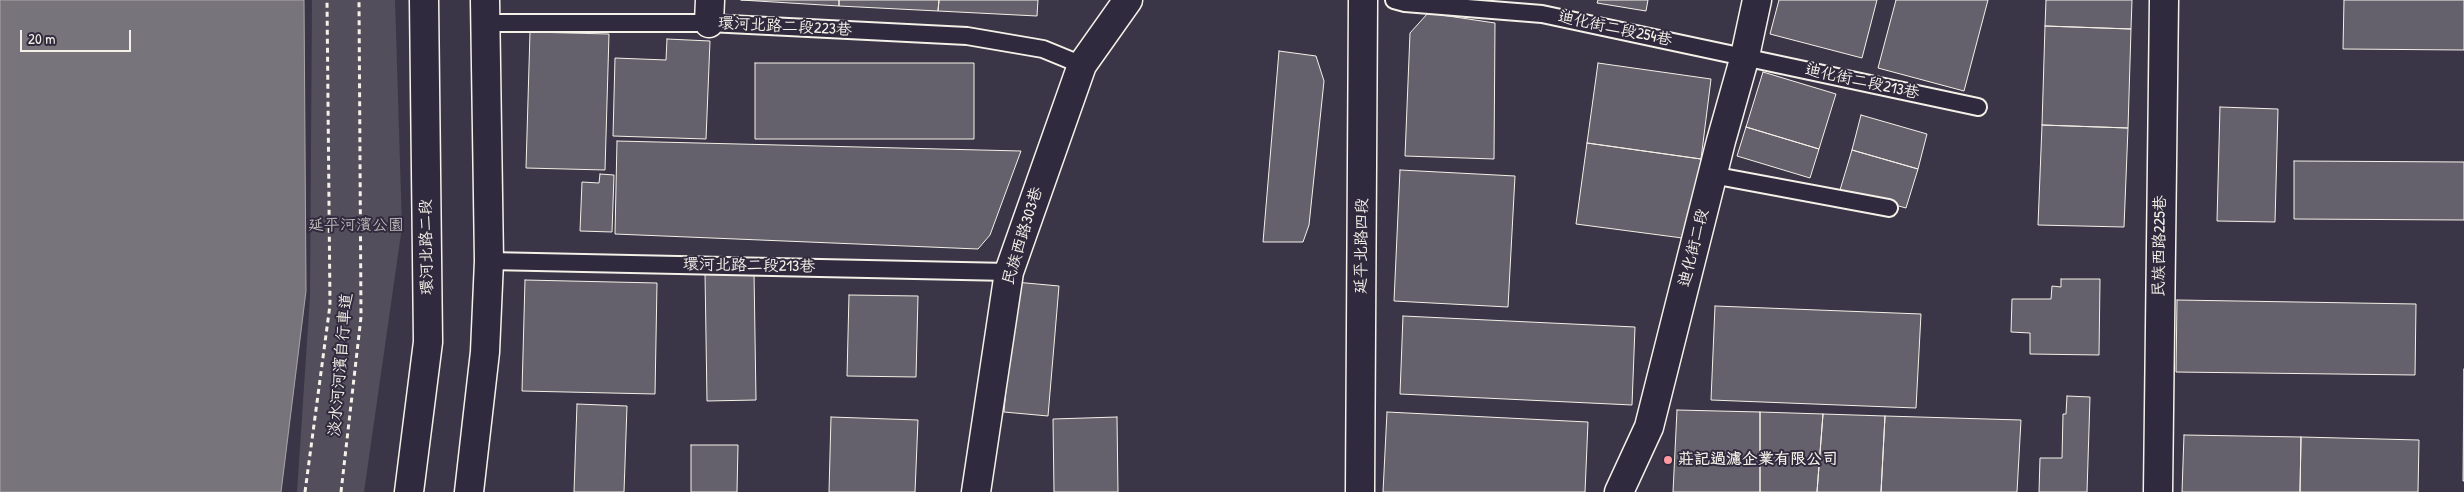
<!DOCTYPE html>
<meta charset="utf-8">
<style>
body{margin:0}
#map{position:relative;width:2464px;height:492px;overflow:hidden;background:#3b3647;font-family:"Patrick Hand",sans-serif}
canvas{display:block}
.scale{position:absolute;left:20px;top:30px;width:111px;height:22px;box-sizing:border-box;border:2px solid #f4f1e8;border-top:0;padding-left:6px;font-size:15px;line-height:18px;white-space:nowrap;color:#f4f1e8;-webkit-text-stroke:4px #2f2a3d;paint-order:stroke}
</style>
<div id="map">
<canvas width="2464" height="492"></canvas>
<div class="scale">20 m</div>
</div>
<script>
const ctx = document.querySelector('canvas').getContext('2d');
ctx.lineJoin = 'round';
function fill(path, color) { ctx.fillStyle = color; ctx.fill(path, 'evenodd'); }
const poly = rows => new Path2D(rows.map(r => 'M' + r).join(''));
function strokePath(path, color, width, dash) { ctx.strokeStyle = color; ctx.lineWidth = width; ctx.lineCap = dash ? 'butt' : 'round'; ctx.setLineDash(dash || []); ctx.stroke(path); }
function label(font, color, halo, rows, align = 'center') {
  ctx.font = font + ' "Patrick Hand","LXGW WenKai TC",sans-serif'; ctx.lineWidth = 4; ctx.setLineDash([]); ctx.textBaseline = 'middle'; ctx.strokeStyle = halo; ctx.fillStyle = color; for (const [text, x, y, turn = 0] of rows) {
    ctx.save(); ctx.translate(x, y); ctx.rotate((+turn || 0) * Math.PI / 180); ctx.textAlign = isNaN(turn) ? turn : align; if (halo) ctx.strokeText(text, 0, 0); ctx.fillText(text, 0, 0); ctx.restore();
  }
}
fill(poly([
 [312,0,395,0,402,227,364,492,297,492,310,297]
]), '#534e5c');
const water = poly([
 [0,0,304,0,306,291,281,492,0,492,0,0]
]);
fill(water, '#78747b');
strokePath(water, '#aaa6a7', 1);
const building = poly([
 [741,0,839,0,839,6,741,0],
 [839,0,939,0,938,11,839,6,839,0],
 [939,0,1038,0,1037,16,938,11,939,0],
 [1598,0,1648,0,1646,11,1597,3,1598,0],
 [1779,0,1877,0,1862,58,1770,34,1779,0],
 [1896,0,1988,0,1964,91,1878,68,1896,0],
 [2046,0,2132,0,2131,29,2045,26,2046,0],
 [2344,0,2464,0,2464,50,2343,49,2344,0],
 [1428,13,1495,23,1494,159,1405,156,1410,33,1428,13],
 [2045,26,2131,29,2128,128,2042,125,2045,26],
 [530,32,609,34,605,170,526,168,530,32],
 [667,39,710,41,706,139,613,136,615,58,666,60,667,39],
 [1279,51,1316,56,1324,81,1309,225,1303,242,1263,242,1279,51],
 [755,63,974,63,974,139,755,139,755,63],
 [1598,63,1711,79,1701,159,1587,143,1598,63],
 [1763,72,1836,94,1819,149,1746,127,1763,72],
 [2220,107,2278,109,2275,222,2217,221,2220,107],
 [1861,115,1927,134,1918,169,1852,150,1861,115],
 [2042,125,2128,128,2124,227,2038,225,2042,125],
 [1746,127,1819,149,1810,178,1737,156,1746,127],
 [617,141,1021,151,990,235,978,249,615,234,617,141],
 [1587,143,1701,159,1690,239,1576,224,1587,143],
 [1852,150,1918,169,1906,208,1840,190,1852,150],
 [2294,161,2464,162,2464,220,2294,219,2294,161],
 [1400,170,1515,176,1508,307,1394,301,1400,170],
 [600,174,614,175,612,232,580,231,582,182,599,183,600,174],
 [754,272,756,400,707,401,705,273,754,272],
 [2061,279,2100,279,2099,355,2030,354,2030,333,2011,332,2012,299,2051,299,2052,286,2061,287,2061,279],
 [525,280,657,283,655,394,522,391,525,280],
 [1015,282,1059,286,1048,416,1004,412,1015,282],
 [849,295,918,296,916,377,847,376,849,295],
 [2177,300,2416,304,2415,375,2176,372,2177,300],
 [1715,306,1921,314,1916,408,1711,400,1715,306],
 [1403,316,1635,327,1632,405,1400,394,1403,316],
 [2464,369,2464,481,2463,481,2464,369],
 [2067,396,2090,397,2087,492,2039,492,2040,458,2062,458,2063,414,2066,414,2067,396],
 [577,404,627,406,624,492,574,492,577,404],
 [1677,410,1760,412,1760,492,1673,492,1677,410],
 [1387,412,1588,422,1585,492,1383,492,1387,412],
 [1760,412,1823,414,1817,492,1760,492,1760,412],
 [1823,414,1885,416,1881,492,1817,492,1823,414],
 [1885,416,2021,420,2017,492,1881,492,1885,416],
 [831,417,918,420,915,492,829,492,831,417],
 [1117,417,1118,492,1054,492,1053,419,1117,417],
 [2184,435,2301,437,2300,492,2182,492,2184,435],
 [2301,437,2419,440,2418,492,2300,492,2301,437],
 [691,445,738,445,737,492,691,492,691,445]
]);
fill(building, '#65616c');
strokePath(building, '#f4f1e8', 1);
const lane = poly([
 [1394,0,1405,3,1542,14,1978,107],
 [485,23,709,23,967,36,1043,49,1082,65],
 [1712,175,1889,208],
 [489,261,1009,272]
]);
const street = poly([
 [709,23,710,0],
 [976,492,1009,272,1082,65,1128,0],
 [1619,492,1649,427,1721,141,1745,56,1757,0],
 [2158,492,2164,0]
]);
const secondary = poly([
 [409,492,428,342,424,0],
 [469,492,485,352,489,261,485,0],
 [1360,492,1363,0]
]);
strokePath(lane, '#f4f1e8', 20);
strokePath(street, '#f4f1e8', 31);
strokePath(secondary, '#f4f1e8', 31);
strokePath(poly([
 [305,492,330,305,327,0],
 [341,492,361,317,359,0]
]), '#f4f1e8', 3, [5, 4]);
strokePath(lane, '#2f2a3d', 16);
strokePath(street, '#2f2a3d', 28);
strokePath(secondary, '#2f2a3d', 28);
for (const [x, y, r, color] of [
 [1668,460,5,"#ff9aa2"]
]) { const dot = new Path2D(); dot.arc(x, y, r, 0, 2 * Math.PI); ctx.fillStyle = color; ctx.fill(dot); strokePath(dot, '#2f2a3d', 2); }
label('16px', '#f4f1e8', '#2f2a3d', [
 ["環河北路二段223巷",785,27,3],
 ["迪化街二段254巷",1615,29,12],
 ["迪化街二段213巷",1862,82,12],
 ["民族西路303巷",1023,236,-73],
 ["延平北路四段",1362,246,-89],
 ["民族西路225巷",2160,246,-89],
 ["環河北路二段",427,247,-91],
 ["迪化街二段",1694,248,-76],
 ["環河北路二段213巷",749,266,1],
 ["淡水河河濱自行車道",341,365,-85]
]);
label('16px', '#bcb8b7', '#2f2a3d', [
 ["延平河濱公園",356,226]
]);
label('bold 16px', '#f4f1e8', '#2f2a3d', [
 ["莊記過濾企業有限公司",1678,460]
], 'left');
</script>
